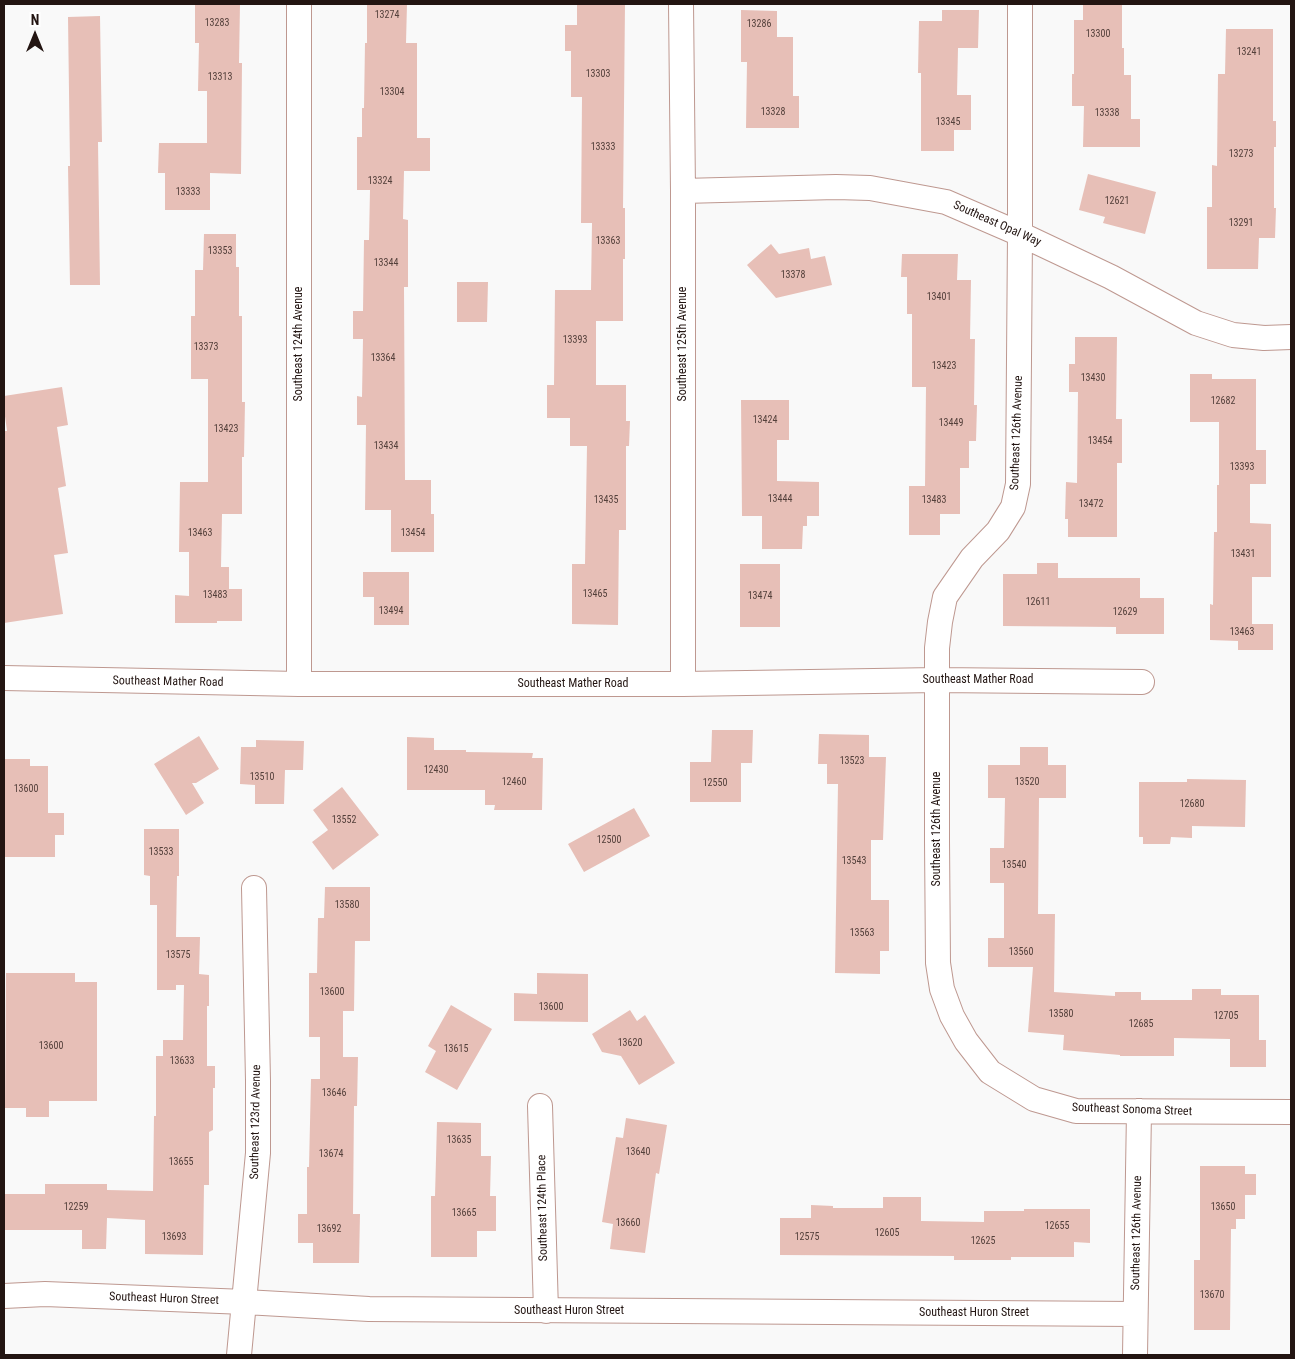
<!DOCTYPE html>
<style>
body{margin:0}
#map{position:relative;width:1295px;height:1359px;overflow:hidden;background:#f9f9f9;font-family:"Roboto Condensed",sans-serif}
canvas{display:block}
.frame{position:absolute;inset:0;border:5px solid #231512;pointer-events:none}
.north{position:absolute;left:10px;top:10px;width:50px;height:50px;-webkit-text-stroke:4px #fff;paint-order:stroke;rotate:0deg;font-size:14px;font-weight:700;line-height:20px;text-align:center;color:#231512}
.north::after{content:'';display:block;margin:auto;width:18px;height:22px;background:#231512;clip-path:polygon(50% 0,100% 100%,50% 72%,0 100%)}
</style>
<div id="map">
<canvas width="1295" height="1359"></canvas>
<div class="frame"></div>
<div class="north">N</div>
</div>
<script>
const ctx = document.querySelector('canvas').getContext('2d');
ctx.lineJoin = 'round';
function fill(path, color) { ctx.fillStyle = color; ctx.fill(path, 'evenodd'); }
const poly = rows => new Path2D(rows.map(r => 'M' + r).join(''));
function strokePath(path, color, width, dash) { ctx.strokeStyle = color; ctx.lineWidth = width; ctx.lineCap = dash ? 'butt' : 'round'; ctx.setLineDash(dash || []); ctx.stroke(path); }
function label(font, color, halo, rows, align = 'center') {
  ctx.font = font + ' "Roboto Condensed",sans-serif'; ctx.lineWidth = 4; ctx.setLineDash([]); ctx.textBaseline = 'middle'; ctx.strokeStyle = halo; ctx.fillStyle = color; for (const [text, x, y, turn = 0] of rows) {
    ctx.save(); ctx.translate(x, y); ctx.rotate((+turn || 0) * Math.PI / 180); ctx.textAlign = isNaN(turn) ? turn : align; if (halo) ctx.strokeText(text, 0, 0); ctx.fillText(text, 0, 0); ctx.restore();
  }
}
fill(poly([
 [195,4,240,4,239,63,242,63,241,174,210,173,210,210,165,210,165,173,158,173,159,143,207,143,207,91,198,91,199,43,195,43],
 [367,4,407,4,406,43,417,43,417,138,430,138,430,171,404,171,403,219,408,220,408,287,404,287,405,480,431,480,431,514,434,514,434,552,391,552,391,510,365,510,366,425,357,425,357,396,362,397,363,339,353,339,353,311,363,311,364,240,369,240,370,190,357,190,357,137,362,137,362,108,364,108,365,43,367,43],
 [577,4,625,4,623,208,625,208,625,259,623,259,623,321,596,321,596,385,626,385,626,421,630,421,629,446,626,446,626,530,619,530,618,625,572,624,572,564,585,564,587,446,570,446,570,418,547,418,547,385,554,385,555,290,591,290,592,223,581,223,582,97,571,97,571,51,565,51,565,25,577,25],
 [1083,4,1122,4,1122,48,1124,48,1124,75,1131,75,1131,119,1140,119,1140,147,1083,147,1084,106,1072,106,1072,74,1074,74,1074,20,1083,20],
 [741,10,777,11,777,37,793,37,793,96,799,96,799,128,746,128,747,62,741,62],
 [942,10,979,10,978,48,958,48,957,95,971,95,971,130,954,130,954,151,921,151,921,73,918,73,919,21,942,21],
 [100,16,102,142,98,142,100,285,70,285,68,166,70,166,68,17],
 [1226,29,1273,29,1273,121,1276,121,1276,147,1274,147,1274,208,1276,208,1275,238,1259,238,1258,269,1207,269,1207,207,1212,207,1212,165,1217,166,1218,74,1225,74],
 [1088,174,1156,192,1145,234,1103,223,1105,217,1079,210],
 [204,234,236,234,236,267,239,267,239,316,242,316,242,402,245,402,244,457,242,457,242,514,222,514,221,567,229,567,229,589,242,589,242,621,217,621,217,623,175,623,175,595,189,596,189,552,179,552,180,482,208,482,208,379,191,379,191,316,195,316,195,270,203,270],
 [771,244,779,254,809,248,811,259,825,256,832,285,776,298,747,265],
 [902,254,958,254,957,280,971,280,970,339,975,339,974,405,977,405,976,441,969,441,969,468,960,468,960,514,940,514,940,535,909,535,909,486,925,486,926,387,912,387,912,314,907,314,907,277,901,277],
 [457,282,488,282,487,322,457,322],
 [1075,337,1117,337,1116,419,1122,419,1122,463,1117,463,1117,537,1068,537,1068,519,1065,519,1066,482,1077,483,1078,392,1069,392,1069,364,1075,364],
 [1190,374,1212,374,1212,379,1256,379,1256,450,1266,450,1266,484,1250,484,1250,523,1271,524,1271,577,1252,577,1252,624,1273,624,1273,650,1238,650,1238,641,1210,640,1210,604,1213,605,1214,532,1217,532,1217,485,1219,485,1219,422,1190,422],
 [62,387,68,425,57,427,66,486,58,488,68,553,54,555,63,614,4,623,4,431,7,431,4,409,4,396],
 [741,400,789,400,789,440,777,440,777,481,819,482,819,516,807,516,807,526,803,526,802,549,762,549,762,516,742,516],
 [1037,563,1058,563,1058,578,1140,578,1140,598,1164,598,1164,634,1116,634,1116,627,1003,626,1003,574,1037,574],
 [740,564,780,564,780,627,740,627],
 [363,572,409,572,409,625,374,625,374,597,363,597],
 [712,730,753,730,752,763,741,763,741,802,690,802,690,762,711,762],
 [819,734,869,735,869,757,886,757,883,840,871,840,871,900,889,900,889,951,880,951,880,974,835,973,838,784,827,784,827,764,818,764],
 [199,736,219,769,196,783,192,783,204,803,186,815,154,764],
 [407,737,434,738,434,750,466,750,466,752,533,753,532,758,543,758,542,810,494,810,495,805,485,805,485,790,407,790],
 [256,740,304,741,303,770,285,770,284,804,255,804,255,785,240,784,241,747,256,747],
 [1020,747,1048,747,1048,765,1066,765,1066,798,1039,798,1038,914,1055,914,1054,992,1115,996,1115,992,1141,992,1141,1000,1192,1000,1192,989,1221,989,1221,995,1259,995,1259,1040,1266,1040,1266,1067,1230,1067,1230,1039,1174,1038,1174,1056,1120,1056,1120,1055,1063,1050,1064,1035,1028,1032,1033,967,988,967,988,938,1004,938,1004,883,990,883,990,848,1004,848,1005,798,988,798,988,765,1020,765],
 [4,759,30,759,30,766,48,766,48,813,64,813,64,835,55,835,55,857,4,857],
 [1187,779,1246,780,1245,827,1192,826,1192,838,1171,837,1170,844,1143,844,1143,837,1139,837,1139,782,1187,782],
 [342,787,379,835,333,870,312,842,328,830,313,810],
 [634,808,650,836,584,872,568,844],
 [144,829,179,829,179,876,177,876,176,937,200,937,199,974,209,975,209,1006,207,1006,207,1066,215,1066,215,1088,213,1088,213,1130,209,1132,209,1185,204,1185,203,1255,145,1254,145,1220,107,1218,106,1249,82,1249,82,1230,4,1230,4,1194,45,1194,45,1184,107,1184,107,1190,153,1191,154,1116,156,1116,156,1056,163,1056,163,1040,183,1040,184,985,176,985,176,990,157,990,157,905,150,905,150,876,144,875],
 [325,887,370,887,370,941,355,941,354,1011,343,1011,343,1057,358,1057,357,1106,354,1106,353,1214,360,1214,359,1263,313,1263,313,1243,298,1243,298,1214,307,1214,307,1167,309,1167,311,1079,320,1079,320,1037,309,1037,309,973,317,973,318,918,324,918],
 [6,973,75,973,75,982,97,982,97,1101,49,1101,49,1117,26,1117,26,1108,5,1108],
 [537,973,588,974,588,1022,514,1021,514,993,537,994],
 [451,1005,492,1029,457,1090,425,1072,436,1051,428,1046],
 [630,1010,637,1021,645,1015,675,1063,639,1085,621,1056,602,1052,592,1034],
 [626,1118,667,1125,659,1174,656,1173,645,1253,610,1249,613,1224,602,1222,616,1137,623,1138],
 [437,1122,481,1123,481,1156,491,1156,490,1196,496,1196,496,1231,477,1231,477,1257,431,1257,431,1196,435,1196],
 [1200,1166,1245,1166,1245,1174,1256,1174,1256,1195,1245,1195,1245,1219,1236,1219,1236,1229,1231,1229,1230,1330,1194,1330,1194,1260,1200,1260],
 [883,1197,921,1197,921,1221,984,1222,984,1211,1024,1211,1024,1209,1090,1209,1090,1243,1074,1242,1074,1257,1011,1257,1011,1260,954,1260,954,1256,780,1255,780,1218,811,1218,811,1205,833,1206,833,1208,883,1208]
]), '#e7bfb7');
const street = poly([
 [299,4,299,684],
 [681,4,683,191,683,684],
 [1020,4,1020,234,1018,484,1013,507,998,531,972,558,945,597,940,622,937,648,937,841,938,963,942,989,952,1016,966,1041,990,1072,1034,1099,1076,1111,1291,1112],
 [683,191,836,187,870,188,946,202,1020,234,1111,277,1196,323,1233,335,1264,338,1291,337],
 [4,678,299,684,683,684,937,680,1142,682],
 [540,1106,546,1311],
 [4,1296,45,1294,245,1302,369,1309,1135,1314],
 [239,1355,258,1153,258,1081,254,888],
 [1135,1355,1139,1111]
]);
strokePath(street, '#be9890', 26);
strokePath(street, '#fff', 24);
label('10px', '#54403b', null, [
 ["13274",387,15],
 ["13283",217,23],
 ["13286",759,24],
 ["13300",1098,34],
 ["13241",1249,52],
 ["13303",598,74],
 ["13313",220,77],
 ["13304",392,92],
 ["13328",773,112],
 ["13338",1107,113],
 ["13345",948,122],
 ["13333",603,147],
 ["13273",1241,154],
 ["13324",380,181],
 ["13333",188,192],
 ["12621",1117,201],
 ["13291",1241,223],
 ["13363",608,241],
 ["13353",220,251],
 ["13344",386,263],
 ["13378",793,275],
 ["13401",939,297],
 ["13393",575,340],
 ["13373",206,347],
 ["13364",383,358],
 ["13423",944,366],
 ["13430",1093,378],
 ["12682",1223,401],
 ["13424",765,420],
 ["13449",951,423],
 ["13423",226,429],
 ["13454",1100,441],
 ["13434",386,446],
 ["13393",1242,467],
 ["13444",780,499],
 ["13435",606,500],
 ["13483",934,500],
 ["13472",1091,504],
 ["13463",200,533],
 ["13454",413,533],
 ["13431",1243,554],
 ["13465",595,594],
 ["13483",215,595],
 ["13474",760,596],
 ["12611",1038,602],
 ["13494",391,611],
 ["12629",1125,612],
 ["13463",1242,632],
 ["13523",852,761],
 ["12430",436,770],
 ["13510",262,777],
 ["12460",514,782],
 ["13520",1027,782],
 ["12550",715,783],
 ["13600",26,789],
 ["12680",1192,804],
 ["13552",344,820],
 ["12500",609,840],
 ["13533",161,852],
 ["13543",854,861],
 ["13540",1014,865],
 ["13580",347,905],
 ["13563",862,933],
 ["13560",1021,952],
 ["13575",178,955],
 ["13600",332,992],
 ["13600",551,1007],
 ["13580",1061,1014],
 ["12705",1226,1016],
 ["12685",1141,1024],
 ["13620",630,1043],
 ["13600",51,1046],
 ["13615",456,1049],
 ["13633",182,1061],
 ["13646",334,1093],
 ["13635",459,1140],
 ["13640",638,1152],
 ["13674",331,1154],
 ["13655",181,1162],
 ["12259",76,1207],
 ["13650",1223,1207],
 ["13665",464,1213],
 ["13660",628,1223],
 ["12655",1057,1226],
 ["13692",329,1229],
 ["12605",887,1233],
 ["13693",174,1237],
 ["12575",807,1237],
 ["12625",983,1241],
 ["13670",1212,1295]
]);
label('12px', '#231512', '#fff', [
 ["Southeast Opal Way",997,224,24],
 ["Southeast 124th Avenue",299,344,-90],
 ["Southeast 125th Avenue",683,344,-90],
 ["Southeast 126th Avenue",1017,433,-88],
 ["Southeast Mather Road",978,680],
 ["Southeast Mather Road",168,682,1],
 ["Southeast Mather Road",573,684],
 ["Southeast 126th Avenue",937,829,-90],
 ["Southeast Sonoma Street",1132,1110,2],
 ["Southeast 123rd Avenue",256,1122,-89],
 ["Southeast 124th Place",543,1208,-91],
 ["Southeast 126th Avenue",1137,1233,-89],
 ["Southeast Huron Street",164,1299,2],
 ["Southeast Huron Street",569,1311],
 ["Southeast Huron Street",974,1313]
]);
</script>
